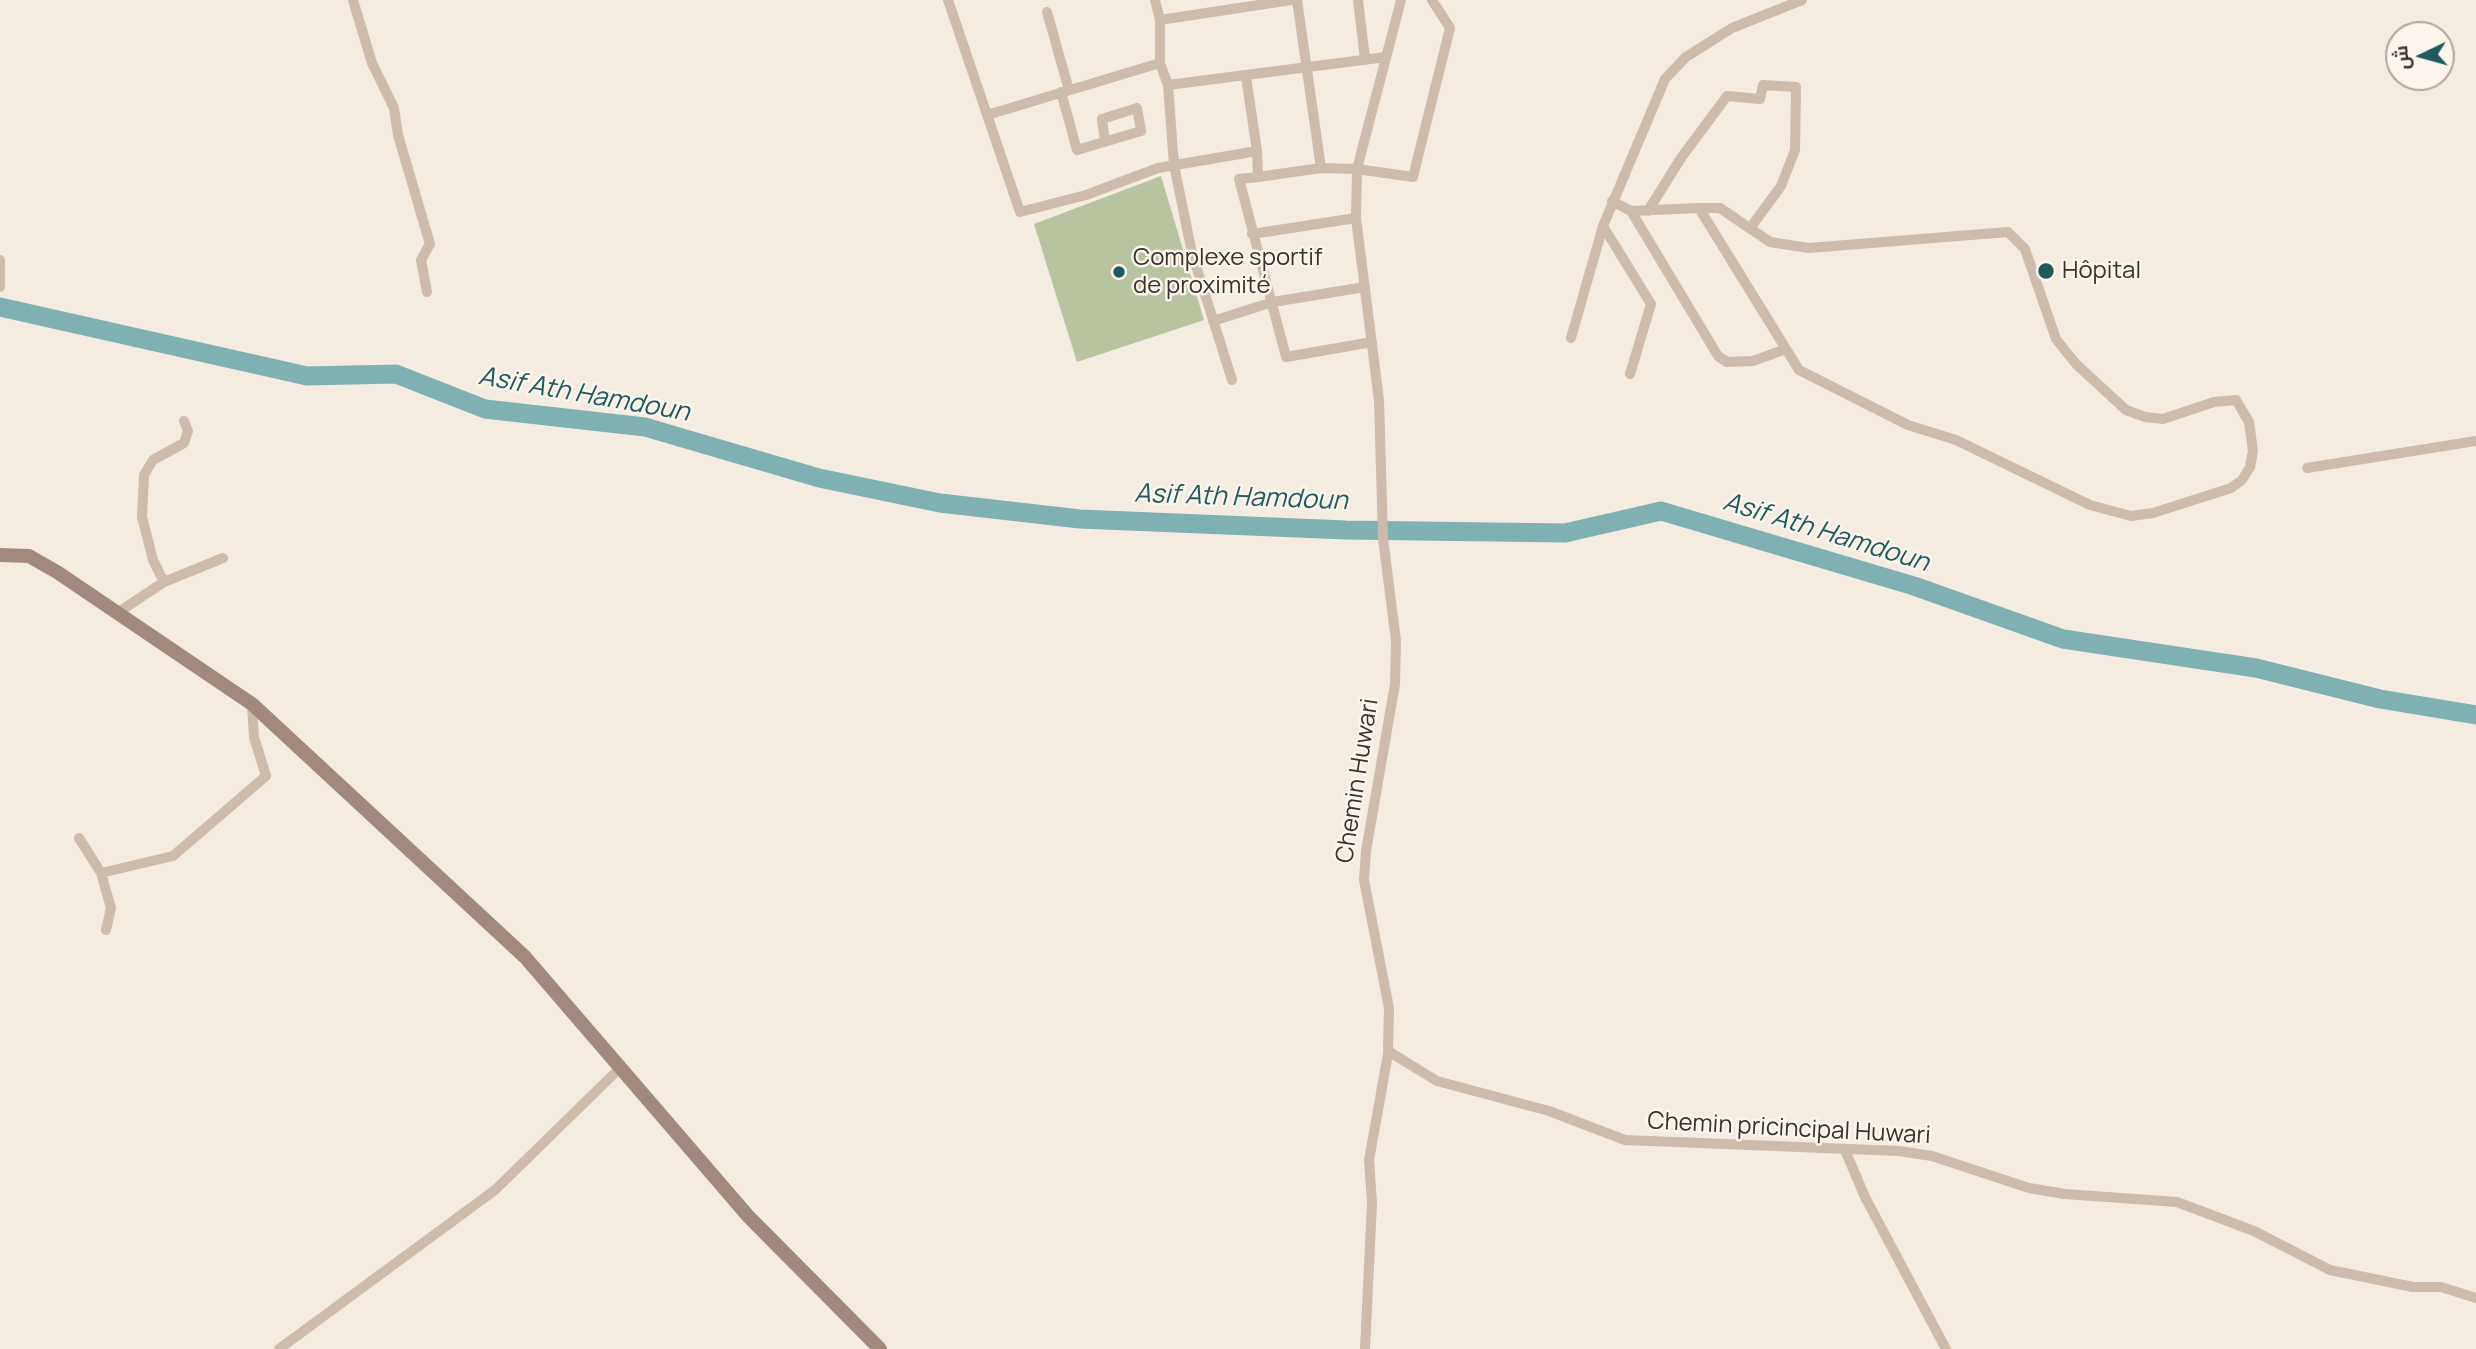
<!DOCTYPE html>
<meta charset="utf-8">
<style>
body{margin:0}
#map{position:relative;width:2476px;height:1349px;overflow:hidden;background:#f4ebe1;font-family:Manrope,Cairo,sans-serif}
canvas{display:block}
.north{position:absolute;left:2385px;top:21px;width:70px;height:70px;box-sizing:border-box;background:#fbf5ee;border:2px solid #aea6a0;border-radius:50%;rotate:265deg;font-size:19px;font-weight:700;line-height:28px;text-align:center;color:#3b302b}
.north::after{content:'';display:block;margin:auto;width:24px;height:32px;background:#1f5a5e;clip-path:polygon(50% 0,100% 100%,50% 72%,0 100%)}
</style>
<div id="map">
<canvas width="2476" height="1349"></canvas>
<div class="north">ش</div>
</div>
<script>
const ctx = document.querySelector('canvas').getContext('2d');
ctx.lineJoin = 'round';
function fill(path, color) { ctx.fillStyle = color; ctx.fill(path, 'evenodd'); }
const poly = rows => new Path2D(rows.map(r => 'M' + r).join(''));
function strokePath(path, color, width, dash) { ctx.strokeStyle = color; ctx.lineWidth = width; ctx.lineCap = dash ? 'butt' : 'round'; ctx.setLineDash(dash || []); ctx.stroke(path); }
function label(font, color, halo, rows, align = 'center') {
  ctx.font = font + ' Manrope,sans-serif'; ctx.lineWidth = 5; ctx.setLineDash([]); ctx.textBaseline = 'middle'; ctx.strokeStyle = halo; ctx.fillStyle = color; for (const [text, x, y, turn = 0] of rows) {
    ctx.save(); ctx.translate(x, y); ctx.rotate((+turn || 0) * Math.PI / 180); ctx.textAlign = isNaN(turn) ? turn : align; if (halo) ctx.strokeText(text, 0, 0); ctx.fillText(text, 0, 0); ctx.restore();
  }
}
fill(poly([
 [1161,176,1204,320,1077,362,1034,224]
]), '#b8c4a0');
strokePath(poly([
 [0,307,307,376,396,374,485,409,645,427,819,478,940,503,1080,519,1346,530,1565,533,1661,511,1914,586,2063,639,2256,668,2380,699,2476,715]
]), '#7fb0b2', 19);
strokePath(poly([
 [353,0,372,63,394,108,398,135,430,244,421,260,427,292],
 [948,0,1020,212,1086,195,1158,168,1257,151,1246,77],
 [1297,0,1321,168],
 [1358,0,1365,59],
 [1401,0,1357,169,1413,177,1450,28,1432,0],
 [1047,12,1069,90],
 [1160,20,1291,0],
 [1160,63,1168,85,1174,165,1192,253,1232,380],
 [1168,85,1386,57],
 [1061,92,1077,150,1141,131,1137,108,1102,119,1105,142],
 [987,115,1160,63,1160,20,1155,0],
 [1257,151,1258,177,1239,179,1286,357,1372,342],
 [1258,177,1321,168,1357,169,1356,218,1379,400,1383,538,1396,641,1395,684,1366,851,1364,880,1389,1008,1388,1054,1369,1160,1372,1203,1365,1349],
 [1612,201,1631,211,1718,356,1727,362,1753,361,1786,349],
 [1631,211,1699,208,1720,208,1770,242,1809,248,2008,232,2025,249,2056,339,2076,364,2126,410,2145,417,2163,419,2214,402,2236,400,2249,422,2253,451,2250,467,2242,480,2231,488,2153,513,2131,516,2090,505,1956,440,1908,425,1799,370,1699,208],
 [1648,211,1681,158,1727,96,1760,99,1763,85,1796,87,1795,150,1781,186,1751,227],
 [1603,226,1651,304,1630,374],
 [1252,234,1356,218],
 [0,260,0,287],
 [1213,321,1273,302,1365,287],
 [1571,338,1603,226,1665,79,1686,57,1732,28,1802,0],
 [2307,468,2476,441],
 [164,582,153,560,142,517,144,475,153,460,184,443,188,431,184,421],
 [117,613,164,582,223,558],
 [79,838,101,873,173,856,266,776,254,737,252,704],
 [101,873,111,908,106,930],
 [1388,1051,1437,1081,1549,1111,1625,1140,1899,1151,1932,1156,2029,1188,2065,1194,2177,1202,2254,1231,2330,1270,2413,1287,2441,1287,2476,1298],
 [1845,1150,1865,1197,1946,1349],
 [279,1349,495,1190,621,1067]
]), '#cdbbac', 10);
strokePath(poly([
 [0,555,29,556,57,572,252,704,525,957,748,1216,880,1349]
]), '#a18a7d', 14);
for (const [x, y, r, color] of [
 [2046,271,9,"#1f5a5e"],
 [1119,272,7,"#1f5a5e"]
]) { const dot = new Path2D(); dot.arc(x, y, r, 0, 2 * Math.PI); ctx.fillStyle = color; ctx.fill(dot); strokePath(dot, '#fbf5ee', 2.5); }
label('24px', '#3b302b', '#fbf5ee', [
 ["Complexe sportif",1133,258],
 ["de proximité",1133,286],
 ["Hôpital",2062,271]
], 'left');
label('24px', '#3b302b', '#fbf5ee', [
 ["Chemin Huwari",1358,781,-81],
 ["Chemin pricincipal Huwari",1789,1129,3]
]);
label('italic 26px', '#1f5a5e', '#fbf5ee', [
 ["Asif Ath Hamdoun",584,395,10],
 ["Asif Ath Hamdoun",1241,498,2],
 ["Asif Ath Hamdoun",1826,533,17]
]);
</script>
